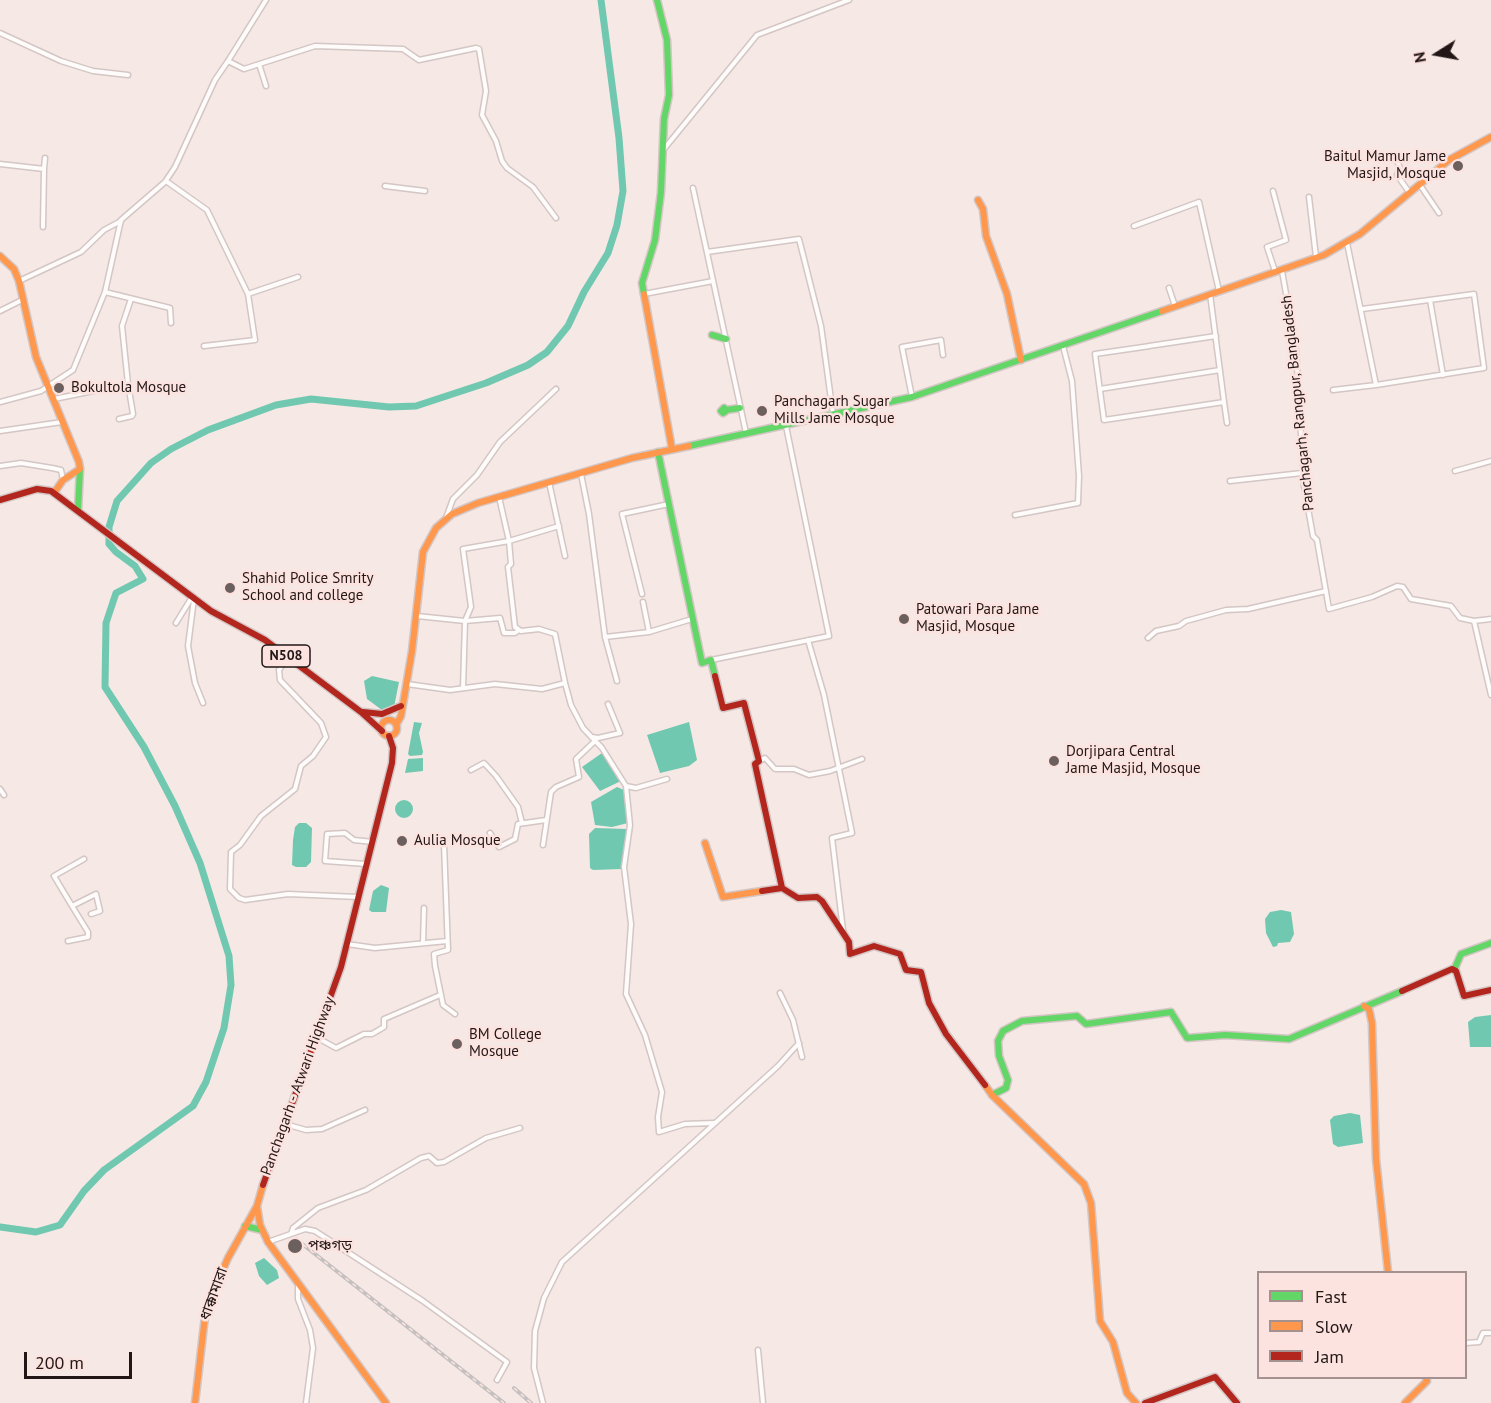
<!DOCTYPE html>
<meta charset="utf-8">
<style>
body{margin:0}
#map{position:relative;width:1491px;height:1403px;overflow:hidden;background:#f6e8e5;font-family:"PT Sans",sans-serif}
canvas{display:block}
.legend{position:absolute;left:1257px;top:1271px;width:210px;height:108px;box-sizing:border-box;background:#fce3df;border:2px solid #a5918f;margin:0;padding:8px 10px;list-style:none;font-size:18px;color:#221716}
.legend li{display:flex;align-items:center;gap:12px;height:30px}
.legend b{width:30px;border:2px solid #a5918f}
.north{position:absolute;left:1407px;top:24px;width:60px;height:60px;-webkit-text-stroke:4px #fce3df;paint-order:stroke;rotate:259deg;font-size:16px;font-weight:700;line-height:24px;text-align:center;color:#221716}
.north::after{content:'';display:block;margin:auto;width:21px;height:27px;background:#221716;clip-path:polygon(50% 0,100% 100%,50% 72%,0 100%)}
.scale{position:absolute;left:24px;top:1352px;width:108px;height:27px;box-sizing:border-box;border:3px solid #221716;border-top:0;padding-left:8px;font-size:18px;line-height:21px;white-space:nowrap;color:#221716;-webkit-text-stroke:4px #fce3df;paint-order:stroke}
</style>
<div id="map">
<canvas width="1491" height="1403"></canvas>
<ul class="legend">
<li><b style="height:8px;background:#63d668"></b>Fast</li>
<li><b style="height:8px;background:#ff974d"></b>Slow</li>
<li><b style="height:8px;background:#b3261e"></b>Jam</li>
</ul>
<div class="north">N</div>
<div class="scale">200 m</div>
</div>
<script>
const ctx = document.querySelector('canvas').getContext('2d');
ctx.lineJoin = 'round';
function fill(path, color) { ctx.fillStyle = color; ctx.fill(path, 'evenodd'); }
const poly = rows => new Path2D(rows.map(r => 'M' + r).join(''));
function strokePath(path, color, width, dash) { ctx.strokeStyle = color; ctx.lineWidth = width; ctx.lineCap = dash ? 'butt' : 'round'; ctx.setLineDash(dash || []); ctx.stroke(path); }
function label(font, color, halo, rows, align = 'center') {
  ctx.font = font + ' "PT Sans","Noto Sans Bengali",sans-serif'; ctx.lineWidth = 5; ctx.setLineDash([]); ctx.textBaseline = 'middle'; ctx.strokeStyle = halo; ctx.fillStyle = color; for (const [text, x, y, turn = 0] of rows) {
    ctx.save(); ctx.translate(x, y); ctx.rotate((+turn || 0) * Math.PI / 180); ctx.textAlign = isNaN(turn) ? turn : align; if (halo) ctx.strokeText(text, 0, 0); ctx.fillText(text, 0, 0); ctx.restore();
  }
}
fill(poly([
 [372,676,399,682,394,707,386,713,367,699,364,681],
 [414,722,422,723,419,733,423,752,422,755,410,756,408,754],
 [689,722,697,760,689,766,660,773,647,735],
 [602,753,621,781,600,791,582,767],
 [423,758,423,771,405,773,408,759],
 [617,787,624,790,628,823,612,827,595,825,591,802],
 '395 809a9 9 0 1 1 18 0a9 9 0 1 1-18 0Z',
 [299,823,306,823,312,828,311,862,306,867,296,867,292,865,293,840,295,827],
 [595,828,627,829,621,869,593,870,590,868,589,834],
 [381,885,389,888,386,912,372,912,369,910,373,891],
 [1281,910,1291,912,1294,934,1290,942,1278,943,1277,946,1273,947,1266,933,1265,919,1270,912],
 [1491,1015,1491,1047,1470,1047,1468,1022,1475,1017],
 [1350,1113,1360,1115,1363,1143,1338,1147,1333,1144,1330,1120,1334,1116],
 [264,1258,277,1270,279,1278,267,1285,259,1276,255,1263]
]), '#70c8b0');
strokePath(poly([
 [0,1227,36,1232,60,1225,84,1191,104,1170,193,1106,206,1082,224,1028,231,985,229,956,200,863,175,806,144,747,105,687,106,623,116,593,143,579,135,566,116,552,109,544,109,527,117,501,151,463,171,449,208,430,276,405,311,399,389,407,416,406,486,383,528,365,547,352,568,326,584,292,608,253,617,225,623,191,619,138,601,0]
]), '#70c8b0', 7);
const street = poly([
 [0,33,61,61,93,71,128,75],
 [228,61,266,0],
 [259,64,266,86],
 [664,149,757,35,849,0],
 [1397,161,1400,168,1397,175,1409,192],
 [0,164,44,169,45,158],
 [166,181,207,210,248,294,255,340,204,346],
 [1420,185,1439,213],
 [385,186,425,191],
 [693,188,746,433],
 [1273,191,1286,240,1267,247,1275,271],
 [1309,197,1316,257],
 [1134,226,1199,202,1219,291],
 [43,227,44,169],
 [1347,243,1376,385,1484,368,1474,294,1362,309],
 [707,252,799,239,821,326,833,414],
 [1282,271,1296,350,1304,486,1313,536,1317,540,1329,609,1372,597,1397,586,1403,587,1411,599,1451,606,1460,618,1474,621,1491,695],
 [19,281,81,252,104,230,121,221],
 [1169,288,1175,306],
 [105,292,121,220,165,182,175,167,215,80,228,61,244,69,315,46,403,49,419,60,476,48,479,49,486,91,482,115,496,141,502,161,507,168,533,187,556,218],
 [248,294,298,277],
 [644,294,713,281],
 [1430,300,1443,375],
 [0,311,24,299],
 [1149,346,1216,336],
 [1150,346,1095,354,1104,420,1224,402,1210,294],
 [1100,389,1220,370],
 [1333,390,1376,385],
 [912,397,902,347,941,340,943,355],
 [54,399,128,384,122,326,131,299],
 [0,402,41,391,73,370,105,292,170,308,171,323],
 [1224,402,1227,423],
 [119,419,132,416,133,414,128,384],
 [0,431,62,422],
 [0,466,21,463,52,468,61,470,63,480],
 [1455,471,1491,461],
 [581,474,589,514,605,637,649,632,692,619],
 [1230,481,1302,473],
 [549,482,565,556],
 [1015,515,1078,503,1079,476,1072,381,1063,346],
 [446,518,453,499,477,475,500,442,556,389],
 [559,526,509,541,511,564,508,567,515,627,521,631,539,629,555,634,565,683],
 [642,594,622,514,669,504],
 [194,599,188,646,195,683,203,703],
 [643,602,649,632],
 [417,616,465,621,471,607,463,549,509,541,499,497],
 [1474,621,1491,619],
 [176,623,192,597],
 [605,637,617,681],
 [1148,638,1156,631,1179,626,1186,621,1226,610,1248,609,1326,591],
 [808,640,824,695,852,833,832,838,843,930],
 [288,657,279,670,280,680,321,723,326,737,313,756,301,766,295,789,261,816,240,845,231,852,230,889,239,898,245,900,288,894,358,897],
 [711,660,829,636,786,426],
 [407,684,450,690,495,684,542,689,565,683,571,705,583,728,602,748,626,786,630,825,624,867,631,924,626,994,645,1035,662,1092,658,1117,659,1132,685,1124,714,1123],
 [463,688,465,621,500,618,504,633,515,633,519,630],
 [592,737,598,738,620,733,608,704],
 [759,761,765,758,775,769,794,769,809,775,830,771,862,759],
 [471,770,484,763,496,776,518,807,522,823],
 [626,786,636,788,667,779],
 [0,789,4,795],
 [490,833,499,847,515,839,518,824,546,820],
 [444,844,448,950,434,954,435,966,443,1005,455,1014],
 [543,845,551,792,556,787,579,777,576,759,595,741],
 [366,864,325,861,327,834,345,833,354,840,373,842],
 [72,906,54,876,84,859],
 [68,941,88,937,88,932,72,906,96,894,100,911,91,914],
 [423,943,424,908],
 [347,944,375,948,447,941],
 [780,993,793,1020,802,1057],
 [316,1037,336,1048,364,1034,372,1034,384,1027,384,1019,440,995],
 [285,1124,306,1130,322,1129,365,1110],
 [291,1234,293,1228,318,1208,366,1190,421,1158,429,1156,437,1163,444,1162,486,1138,520,1128],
 [268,1242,305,1229,315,1231,423,1301,507,1362,497,1380],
 [298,1283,298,1299,310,1330,313,1348,306,1403],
 [1466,1343,1479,1342,1483,1333,1491,1333],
 [758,1350,763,1403],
 [543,1403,534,1368,535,1331,544,1298,562,1262,778,1066,799,1043]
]);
const fast = poly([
 [644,294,642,283,655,240,661,192,664,119,669,95,667,40,657,0],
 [712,335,726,339],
 [724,408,726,411,723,413,721,411,724,408],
 [726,410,740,408],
 [689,446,912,397,1162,311],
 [658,452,702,663,711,660,715,676],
 [78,510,80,469],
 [1454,970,1461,954,1491,943],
 [992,1095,1006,1088,1008,1080,999,1056,998,1041,1003,1031,1022,1021,1077,1016,1086,1024,1171,1012,1187,1038,1225,1035,1289,1039,1402,991],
 [245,1226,262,1230]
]);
const slow = poly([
 [978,200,983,209,986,236,1007,294,1021,360],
 [0,256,14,269,19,281,36,357,79,462,80,469,63,480,54,493],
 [644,294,672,449],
 [1162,311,1324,255,1360,234,1449,160,1491,137],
 '381 728a8 8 0 1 1 16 0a8 8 0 1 1-16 0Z',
 [396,725,401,716,412,651,423,552,436,528,452,514,478,503,632,458,689,446],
 [705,843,723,897,762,891],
 [1364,1006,1369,1009,1372,1023,1376,1159,1388,1272],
 [985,1085,992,1095,1084,1184,1091,1203,1100,1321,1113,1342,1127,1393,1136,1403],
 [263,1185,257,1206,260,1225,268,1242,386,1403],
 [195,1403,206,1308,228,1258,257,1206],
 [1405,1403,1427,1381,1426,1378]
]);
const jam = poly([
 [0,500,37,489,51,491,211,611,265,640,361,712,382,731],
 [715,676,723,708,744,703,759,761,755,764,782,888,762,891],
 [363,712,382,714,401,706],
 [782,888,798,898,817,897,822,901,849,942,850,954,874,946,900,954,906,970,921,972,929,1003,946,1034,985,1085],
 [1402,991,1452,969,1456,971,1464,996,1491,990],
 [263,1185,341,967,392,763,393,748,389,736],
 [1145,1403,1215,1377,1237,1403]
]);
strokePath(street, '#d3c6c4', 7);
strokePath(fast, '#d3c6c4', 9);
strokePath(slow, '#d3c6c4', 9);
strokePath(jam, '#d3c6c4', 9);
strokePath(street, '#fefcfb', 4);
strokePath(fast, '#63d668', 6);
strokePath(slow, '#ff974d', 6);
strokePath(jam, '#b3261e', 6);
const rail = poly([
 [296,1239,504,1403],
 [514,1388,531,1403]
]);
strokePath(rail, '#c4c0bf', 4);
strokePath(rail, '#fce3df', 1.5, [4.5]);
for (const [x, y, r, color] of [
 [1458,166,6,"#6c605e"],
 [59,388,6,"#6c605e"],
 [762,411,6,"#6c605e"],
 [230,588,6,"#6c605e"],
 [904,619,6,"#6c605e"],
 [1054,761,6,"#6c605e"],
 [402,841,6,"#6c605e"],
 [457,1044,6,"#6c605e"],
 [295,1246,8,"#6c605e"]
]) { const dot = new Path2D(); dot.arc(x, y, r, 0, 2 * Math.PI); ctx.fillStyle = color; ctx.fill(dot); strokePath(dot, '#fce3df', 2); }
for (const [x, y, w] of [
 [286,656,48]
]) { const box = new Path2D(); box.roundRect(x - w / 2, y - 11, w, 22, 4.5); ctx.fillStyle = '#fce3df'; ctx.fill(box); strokePath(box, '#221716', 1.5); }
label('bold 14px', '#221716', null, [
 ["N508",286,656]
]);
label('15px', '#221716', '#fce3df', [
 ["Baitul Mamur Jame",1446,157,"right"],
 ["Masjid, Mosque",1446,174,"right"],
 ["Bokultola Mosque",71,388],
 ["Panchagarh Sugar",774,402],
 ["Mills Jame Mosque",774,419],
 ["Shahid Police Smrity",242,579],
 ["School and college",242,596],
 ["Patowari Para Jame",916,610],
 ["Masjid, Mosque",916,627],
 ["Dorjipara Central",1066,752],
 ["Jame Masjid, Mosque",1066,769],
 ["Aulia Mosque",414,841],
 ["BM College",469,1035],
 ["Mosque",469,1052],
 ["পঞ্চগড়",308,1246]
], 'left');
label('15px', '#221716', '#fce3df', [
 ["Panchagarh, Rangpur, Bangladesh",1298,403,-96],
 ["Panchagarh - Atwari Highway",298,1086,-70],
 ["ধাক্কামারা",214,1294,-70]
]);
</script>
